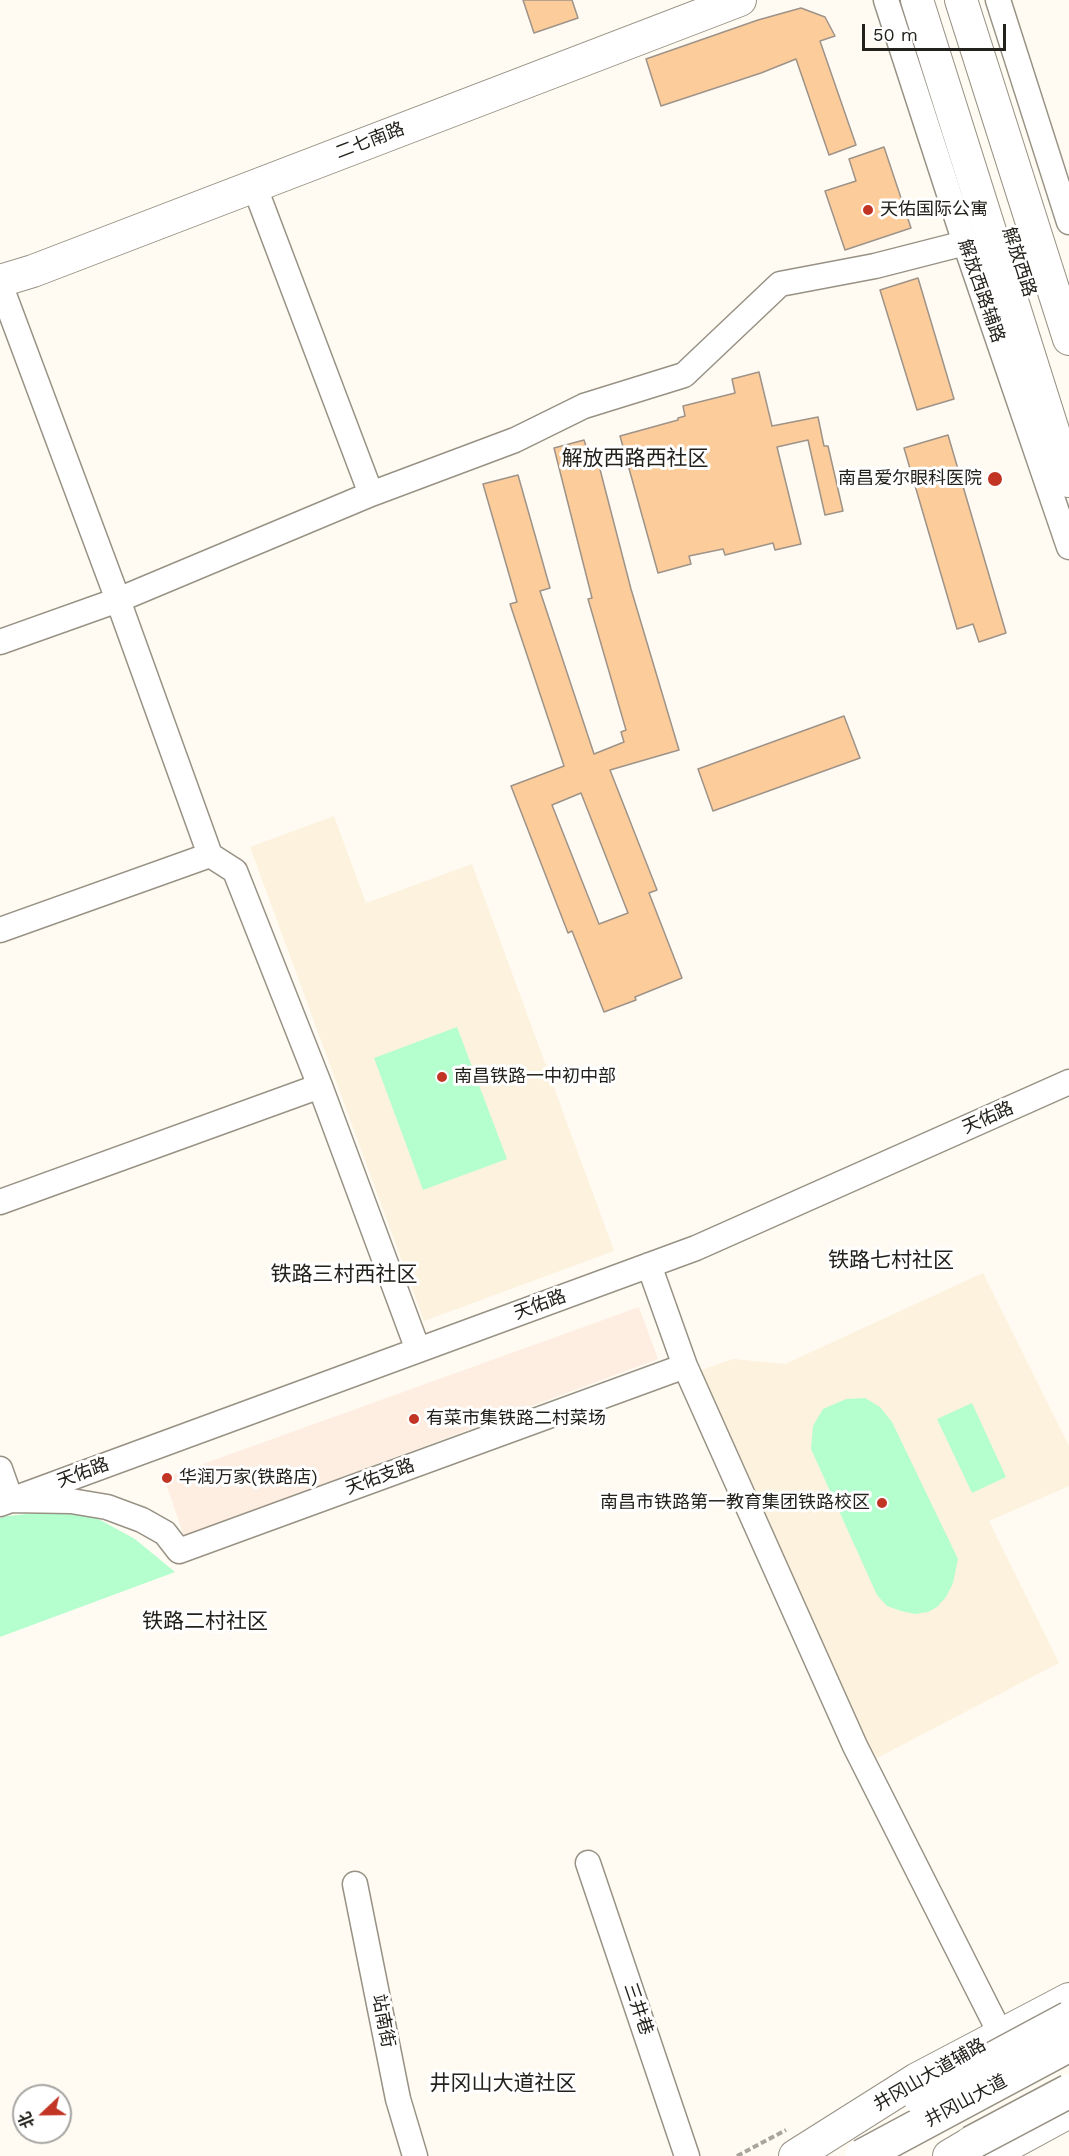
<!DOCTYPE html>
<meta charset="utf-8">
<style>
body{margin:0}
#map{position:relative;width:1069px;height:2156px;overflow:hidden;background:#fffbf2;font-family:"Work Sans","Noto Sans SC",sans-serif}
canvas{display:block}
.north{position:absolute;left:12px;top:2084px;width:60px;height:60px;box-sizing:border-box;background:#fff;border:2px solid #a7a6a4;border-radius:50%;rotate:248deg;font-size:16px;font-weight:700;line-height:24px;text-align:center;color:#23211c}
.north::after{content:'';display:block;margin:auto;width:21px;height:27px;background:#c23525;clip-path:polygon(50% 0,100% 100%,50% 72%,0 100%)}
.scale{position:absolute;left:862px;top:24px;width:144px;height:27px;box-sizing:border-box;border:3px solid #23211c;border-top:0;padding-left:8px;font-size:18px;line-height:21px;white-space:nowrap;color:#23211c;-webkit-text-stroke:4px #fff;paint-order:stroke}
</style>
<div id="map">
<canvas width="1069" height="2156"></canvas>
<div class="north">北</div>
<div class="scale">50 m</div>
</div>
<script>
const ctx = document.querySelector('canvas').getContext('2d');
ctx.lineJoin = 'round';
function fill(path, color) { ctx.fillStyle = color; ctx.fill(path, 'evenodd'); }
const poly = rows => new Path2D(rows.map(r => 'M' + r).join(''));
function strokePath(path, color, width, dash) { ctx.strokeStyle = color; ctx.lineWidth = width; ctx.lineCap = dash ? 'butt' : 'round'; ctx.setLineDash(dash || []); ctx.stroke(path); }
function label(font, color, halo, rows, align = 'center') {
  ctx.font = font + ' "Work Sans","Noto Sans SC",sans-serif'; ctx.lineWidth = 6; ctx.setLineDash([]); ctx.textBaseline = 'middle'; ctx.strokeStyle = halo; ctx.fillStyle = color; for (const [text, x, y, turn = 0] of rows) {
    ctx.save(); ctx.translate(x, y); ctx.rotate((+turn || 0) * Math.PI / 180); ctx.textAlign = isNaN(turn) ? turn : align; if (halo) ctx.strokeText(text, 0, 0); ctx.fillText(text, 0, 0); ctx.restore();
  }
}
fill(poly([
 [639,1307,658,1359,184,1536,164,1478]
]), '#feeee2');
fill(poly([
 [334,816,366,903,472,864,614,1251,424,1321,250,847],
 [983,1273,1069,1446,1069,1486,989,1521,1059,1663,856,1769,679,1378,733,1359,785,1364]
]), '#fcf2dd');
fill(poly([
 [457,1027,507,1159,423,1190,374,1058],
 [865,1398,880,1407,892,1422,958,1559,953,1583,946,1597,937,1607,928,1612,915,1614,901,1611,887,1606,877,1595,811,1449,813,1426,823,1409,846,1399],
 [972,1403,1006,1477,972,1493,937,1419],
 [44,1512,93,1516,135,1539,175,1572,0,1637,0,1518,8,1516]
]), '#b5fece');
const building = poly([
 [523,0,572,0,578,18,534,33,523,0],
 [801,8,825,17,835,36,820,41,856,145,829,155,796,59,761,73,661,106,646,59,758,20,801,8],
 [884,147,911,228,845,250,825,191,856,181,849,159,884,147],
 [918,278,954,399,917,410,880,290,918,278],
 [759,372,772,426,818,417,824,446,828,446,843,511,825,515,808,440,777,447,801,544,775,550,773,543,725,555,723,549,689,556,691,564,658,573,620,436,678,420,678,418,685,416,683,406,735,393,732,379,759,372],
 [948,435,1006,633,979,642,973,624,957,629,904,448,948,435],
 [584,440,588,452,595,450,631,589,679,750,610,770,657,890,649,893,682,978,635,997,636,1000,604,1012,572,931,568,933,511,786,564,766,510,604,517,602,483,484,518,475,550,588,540,591,594,754,624,742,621,732,626,730,588,599,592,598,554,448,584,440],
 [581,793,628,913,599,924,552,805,581,793],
 [844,716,860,758,713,811,698,769,844,716]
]);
fill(building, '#fdcc9b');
strokePath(building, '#9e9388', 1.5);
const minor = poly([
 [886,0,965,243,1069,547],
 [998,0,1069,222],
 [0,284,118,600,210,855,235,871,320,1086,418,1350],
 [371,494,515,440,584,406,684,375,780,284,875,266,965,243],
 [0,642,118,600,371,494,254,185],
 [0,930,210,855],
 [0,1202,320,1086],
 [649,1265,685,1366,855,1746,1001,2035],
 [0,1469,11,1500,71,1501,107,1507,142,1520,165,1533,179,1551,685,1366],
 [0,1504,696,1248,1069,1082],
 [588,1863,687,2156],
 [355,1884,398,2099,415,2156]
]);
const major = poly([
 [917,0,1069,481],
 [961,0,1069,339],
 [0,281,33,271,740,0],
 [795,2156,917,2079,1069,1999],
 [949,2156,971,2143],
 [988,2156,1069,2112]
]);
strokePath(minor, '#989285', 27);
strokePath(major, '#989285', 34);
strokePath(poly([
 [737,2156,786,2130]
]), '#a8a59d', 4, [6, 3]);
strokePath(minor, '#fff', 24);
strokePath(major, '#fff', 32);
const highwayBridge = poly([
 [920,2098,1069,2018],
 [971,2143,1069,2091],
 [862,2156,1069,2045]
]);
strokePath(highwayBridge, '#989285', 36, []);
strokePath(highwayBridge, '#fff', 33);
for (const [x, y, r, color] of [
 [868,210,6,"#c23525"],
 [995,479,8,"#c23525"],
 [442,1077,6,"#c23525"],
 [414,1419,6,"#c23525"],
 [167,1478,6,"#c23525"],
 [882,1503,6,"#c23525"]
]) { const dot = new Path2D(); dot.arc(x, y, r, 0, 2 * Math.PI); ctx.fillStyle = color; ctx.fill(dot); strokePath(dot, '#fff', 2); }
label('18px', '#23211c', '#fff', [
 ["二七南路",370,141,-21],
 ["解放西路",1019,262,72],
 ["解放西路辅路",981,291,71],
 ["天佑路",988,1118,-24],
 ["天佑路",540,1305,-20],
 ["天佑路",83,1473,-20],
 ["天佑支路",380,1477,-20],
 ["三井巷",638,2009,71],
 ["站南街",383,2021,79],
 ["井冈山大道辅路",930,2075,-30],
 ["井冈山大道",966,2101,-28]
]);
label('18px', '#23211c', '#fff', [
 ["天佑国际公寓",880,210],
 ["南昌爱尔眼科医院",982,479,"right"],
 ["南昌铁路一中初中部",454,1077],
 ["有菜市集铁路二村菜场",426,1419],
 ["华润万家(铁路店)",179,1478],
 ["南昌市铁路第一教育集团铁路校区",870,1503,"right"]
], 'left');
label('21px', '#23211c', '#fff', [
 ["解放西路西社区",635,459],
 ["铁路七村社区",891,1261],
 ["铁路三村西社区",344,1275],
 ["铁路二村社区",205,1622],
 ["井冈山大道社区",503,2084]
]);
</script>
